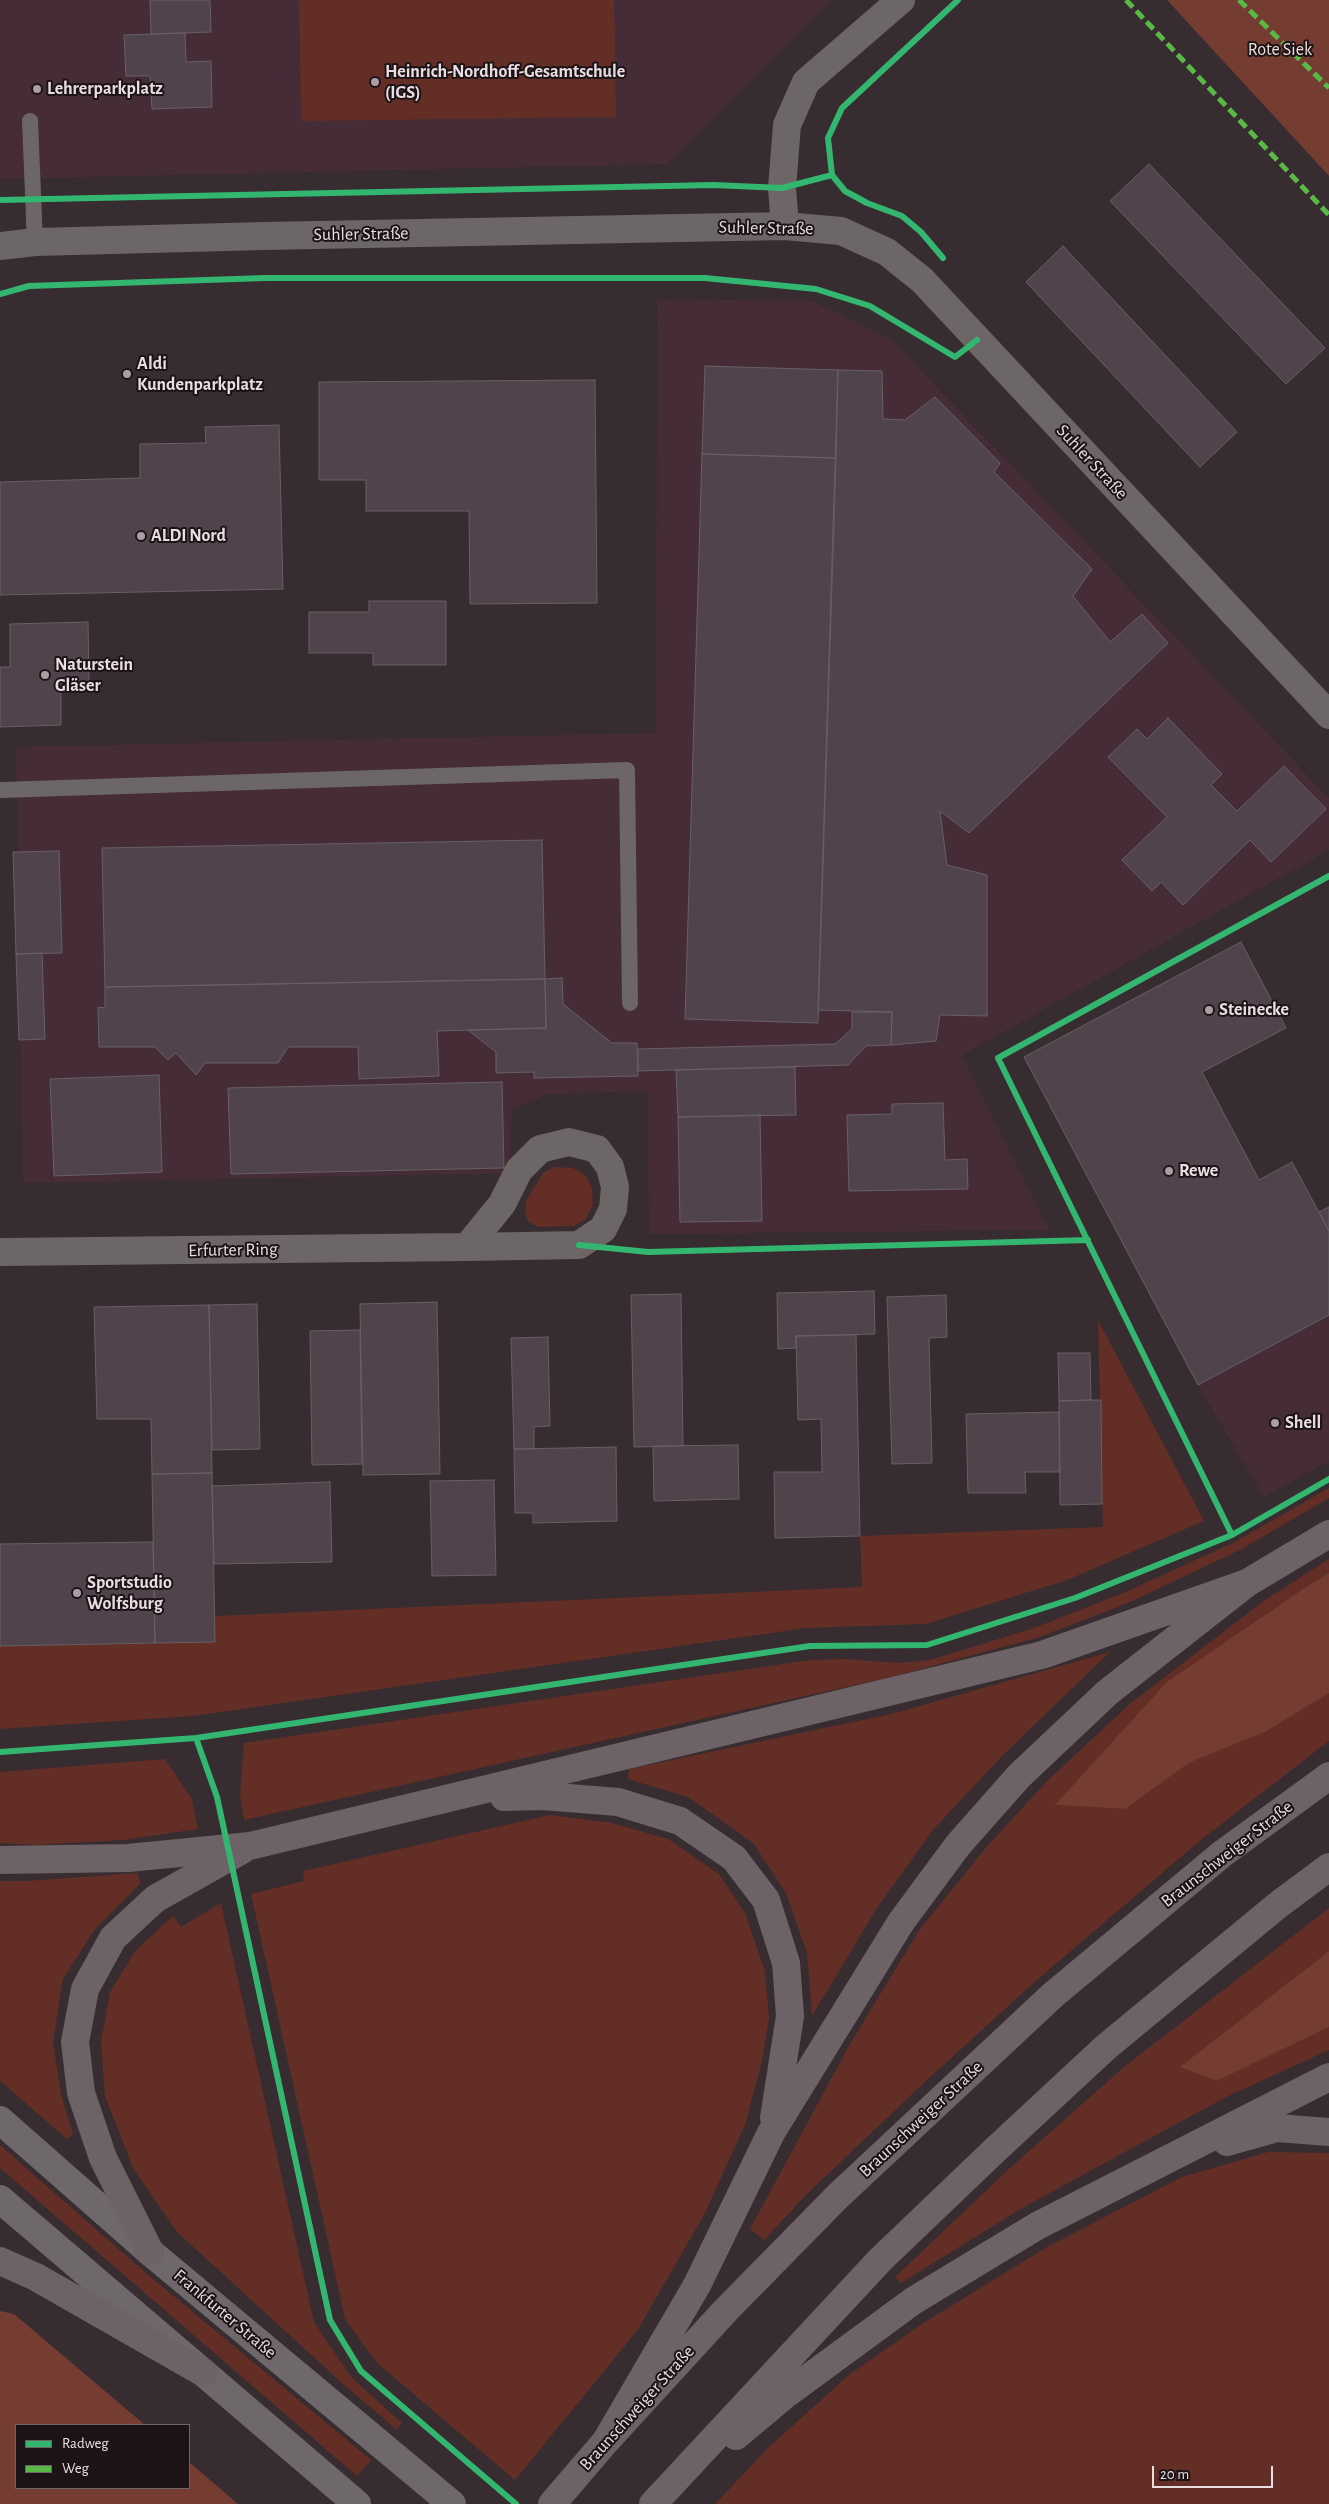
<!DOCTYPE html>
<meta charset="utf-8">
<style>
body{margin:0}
#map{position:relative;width:1329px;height:2504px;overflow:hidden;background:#372c30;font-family:"Alegreya Sans",sans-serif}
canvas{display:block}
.legend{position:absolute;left:15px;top:2424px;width:175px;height:65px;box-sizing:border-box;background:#1c1317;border:1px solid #6e6468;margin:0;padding:6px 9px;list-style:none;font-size:15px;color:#eadde2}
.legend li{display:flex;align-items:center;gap:10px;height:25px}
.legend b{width:25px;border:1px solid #6e6468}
.scale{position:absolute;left:1152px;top:2466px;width:121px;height:22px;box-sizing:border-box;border:2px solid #eadde2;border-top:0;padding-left:6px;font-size:15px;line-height:18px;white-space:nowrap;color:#eadde2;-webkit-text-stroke:4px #1c1317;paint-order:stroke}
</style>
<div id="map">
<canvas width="1329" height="2504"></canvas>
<ul class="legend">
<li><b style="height:6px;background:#33b770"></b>Radweg</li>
<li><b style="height:6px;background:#58b947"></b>Weg</li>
</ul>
<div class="scale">20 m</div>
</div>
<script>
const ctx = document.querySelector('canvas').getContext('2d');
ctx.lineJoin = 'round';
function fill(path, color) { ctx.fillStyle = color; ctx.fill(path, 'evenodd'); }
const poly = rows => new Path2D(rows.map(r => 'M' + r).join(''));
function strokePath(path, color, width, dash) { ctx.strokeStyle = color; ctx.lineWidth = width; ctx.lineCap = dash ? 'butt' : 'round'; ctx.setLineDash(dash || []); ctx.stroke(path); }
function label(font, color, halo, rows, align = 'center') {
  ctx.font = font + ' "Alegreya Sans",sans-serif'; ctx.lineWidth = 4; ctx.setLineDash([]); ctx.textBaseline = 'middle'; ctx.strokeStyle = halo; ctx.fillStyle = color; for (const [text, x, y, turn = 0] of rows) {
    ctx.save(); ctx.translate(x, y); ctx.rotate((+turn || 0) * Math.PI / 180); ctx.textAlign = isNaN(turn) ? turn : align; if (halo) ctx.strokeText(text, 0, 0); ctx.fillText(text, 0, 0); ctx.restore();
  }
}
fill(poly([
 [0,0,832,0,667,164,0,179],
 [657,299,812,301,890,338,1329,798,1329,850,962,1055,1049,1230,649,1234,647,1091,548,1094,512,1109,510,1173,23,1183,16,747,656,733],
 [1329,1315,1329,1461,1264,1497,1198,1385]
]), '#452c36');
fill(poly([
 [299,0,614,0,616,117,301,121],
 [554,1167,573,1168,586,1176,592,1188,593,1204,586,1219,574,1226,538,1227,528,1221,525,1211,526,1201,543,1173],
 [1098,1320,1204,1521,1067,1580,926,1624,806,1628,193,1716,0,1729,0,1646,215,1642,215,1616,862,1587,860,1536,1103,1527],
 [1329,1488,1329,1498,1240,1550,1128,1603,1037,1638,887,1678,244,1820,240,1795,244,1743,810,1660,846,1659,898,1663,930,1660,1034,1628,1123,1593,1235,1542],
 [1329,1559,1329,1573,1309,1585,1055,1805,1125,1809,1189,1763,1267,1731,1329,1693,1329,1741,1202,1839,1038,1979,928,2079,808,2193,764,2240,750,2229,851,2042,920,1929,984,1850,1046,1782,1131,1703,1265,1600],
 [1110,1652,1001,1757,933,1830,877,1908,812,2016,807,1953,786,1893,753,1843,688,1797,628,1779,629,1769,891,1714],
 [165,1759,192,1799,198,1829,124,1840,33,1845,0,1843,0,1772],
 [550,1815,612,1823,668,1839,719,1874,745,1913,765,1971,769,2018,762,2061,745,2125,704,2215,637,2331,515,2480,378,2364,345,2319,251,1894,304,1881,303,1871],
 [137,1873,141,1883,95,1929,63,1979,53,2042,61,2094,73,2134,67,2139,0,2081,0,1881,27,1881],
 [221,1903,314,2322,351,2377,402,2423,397,2430,343,2384,177,2232,133,2168,105,2096,101,2041,110,1992,136,1950,173,1916,181,1927],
 [1329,1908,1329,1951,1181,2067,1217,2081,1329,2027,1329,2050,1226,2097,1024,2207,901,2283,895,2277,1010,2168,1124,2067],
 [0,2145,140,2268,371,2460,357,2476,0,2168],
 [1268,2152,1329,2153,1329,2504,715,2504,769,2447,850,2374,925,2322,1047,2247,1182,2177]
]), '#632e25');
fill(poly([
 [1167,0,1329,0,1329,176],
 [1329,1573,1329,1693,1267,1731,1189,1763,1125,1809,1055,1805,1167,1682,1309,1585],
 [1329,1951,1329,2027,1217,2081,1180,2067],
 [0,2311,14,2314,145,2425,16,2425,16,2488,189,2488,189,2462,238,2504,0,2504]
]), '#753c32');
const building = poly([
 [150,0,210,0,211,32,151,34,150,0],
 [185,33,186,62,211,61,212,107,152,109,150,76,126,76,124,35,185,33],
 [1149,164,1325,348,1286,384,1110,201,1149,164],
 [1063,246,1237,432,1200,467,1026,282,1063,246],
 [705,366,838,370,836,458,702,454,705,366],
 [838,370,882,371,883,419,905,420,935,397,1000,463,994,472,1092,569,1073,596,1110,642,1142,614,1168,643,969,833,940,811,947,865,987,875,987,1016,940,1015,936,1041,891,1045,892,1012,818,1010,838,370],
 [595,380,597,603,470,604,469,511,366,511,366,480,319,480,319,382,595,380],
 [279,425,283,589,0,595,0,482,140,478,140,444,206,443,205,427,279,425],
 [702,454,836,458,818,1023,685,1019,702,454],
 [369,601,446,601,446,665,373,665,373,653,309,653,309,612,369,612,369,601],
 [88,622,89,682,61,683,61,725,0,727,0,667,10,667,10,624,88,622],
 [1168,718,1222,774,1211,785,1237,811,1284,766,1326,809,1271,862,1250,840,1183,905,1161,882,1152,891,1122,860,1167,817,1108,757,1137,729,1147,739,1168,718],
 [542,840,545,979,105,987,102,848,542,840],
 [59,851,62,953,16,954,13,852,59,851],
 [1241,942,1286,1028,1202,1072,1259,1180,1292,1162,1329,1231,1329,1315,1198,1385,1024,1057,1241,942],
 [42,953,45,1039,19,1040,16,954,42,953],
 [562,978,563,1004,612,1043,637,1043,638,1076,534,1078,534,1072,496,1073,496,1052,468,1030,546,1028,545,979,562,978],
 [545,979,546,1028,437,1031,439,1076,359,1079,358,1047,288,1047,278,1063,205,1063,196,1075,176,1053,168,1060,155,1047,99,1047,98,1007,105,1008,105,987,545,979],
 [852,1012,892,1012,891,1045,866,1046,848,1065,638,1071,638,1049,835,1044,852,1029,852,1012],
 [795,1067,796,1115,678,1117,676,1070,795,1067],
 [159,1075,162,1172,54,1176,50,1079,159,1075],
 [502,1082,504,1168,231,1174,228,1088,502,1082],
 [943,1103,945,1160,967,1159,968,1189,849,1191,847,1115,892,1114,892,1104,943,1103],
 [760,1115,762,1221,680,1222,678,1117,760,1115],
 [1329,1207,1329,1231,1319,1212,1329,1207],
 [874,1291,875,1334,796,1336,796,1348,778,1349,777,1293,874,1291],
 [681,1294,683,1446,634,1447,631,1295,681,1294],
 [946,1295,947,1337,929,1338,932,1463,892,1464,887,1297,946,1295],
 [437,1302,440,1474,363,1475,360,1304,437,1302],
 [257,1304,260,1449,212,1450,209,1305,257,1304],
 [209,1305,212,1473,152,1474,151,1419,97,1419,94,1307,209,1305],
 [360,1330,362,1464,312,1465,310,1331,360,1330],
 [856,1335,860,1536,775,1538,774,1472,822,1472,821,1419,798,1420,796,1336,856,1335],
 [548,1337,550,1426,534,1427,534,1449,514,1449,511,1338,548,1337],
 [1058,1353,1090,1353,1091,1400,1059,1401,1058,1353],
 [1091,1400,1101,1400,1102,1504,1060,1505,1059,1401,1091,1400],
 [1059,1412,1060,1472,1025,1472,1026,1493,968,1493,966,1414,1059,1412],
 [738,1445,739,1499,654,1501,653,1446,738,1445],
 [616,1447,617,1521,533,1523,533,1513,515,1513,514,1449,616,1447],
 [212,1473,215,1642,155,1643,152,1474,212,1473],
 [494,1480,496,1575,432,1576,430,1481,494,1480],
 [330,1482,332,1562,214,1564,212,1486,330,1482],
 [153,1542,155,1643,0,1646,0,1544,153,1542]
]);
fill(building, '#51434c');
strokePath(building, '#686064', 1);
strokePath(poly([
 [30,121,35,242],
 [0,790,627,770,630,1003]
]), '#6c6667', 16);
strokePath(poly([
 [785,226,782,188,787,125,806,82,901,0],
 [0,246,35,242,264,236,785,226,841,231,887,252,922,280,1329,715],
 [0,1252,467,1247,579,1245,603,1229,613,1209,615,1187,610,1167,597,1149,569,1142,540,1149,519,1170,502,1204,467,1247]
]), '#6c6667', 28);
strokePath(poly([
 [0,2120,150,2252,452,2504],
 [0,2199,357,2504]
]), '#6f686a', 28);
strokePath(poly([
 [504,1797,543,1796,618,1802,680,1821,734,1858,766,1900,786,1963,790,2016,774,2118],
 [0,1860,128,1858,250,1846,1042,1655,1247,1583],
 [1227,2142,1277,2128,1329,2132],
 [150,2252,103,2158,81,2093,75,2042,85,1989,113,1938,155,1899,242,1850],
 [0,2261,36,2277,204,2373],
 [736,2436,785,2395,913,2301,1037,2226,1329,2077],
 [606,2441,697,2285,771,2133,901,1922,958,1845,1019,1776,1108,1692,1247,1583,1329,1534],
 [552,2504,606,2441,726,2310,838,2196,1053,1995,1222,1854,1329,1776],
 [653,2504,880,2260,994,2151,1106,2047,1278,1905,1329,1867]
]), '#6d6366', 28);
strokePath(poly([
 [1126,0,1329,215],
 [1239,0,1329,88]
]), '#58b947', 5, [10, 5]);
strokePath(poly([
 [832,175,845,191,867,203,902,216,921,232,943,258],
 [0,200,713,185,782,188,832,175,828,138,842,108,958,0],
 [0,294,29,286,265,278,705,278,816,289,870,306,955,357,977,340],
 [579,1245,648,1252,1088,1240],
 [1232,1535,998,1058,1329,876],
 [196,1738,217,1797,330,2320,361,2371,516,2504],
 [0,1752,196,1738,810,1646,927,1645,1075,1598,1232,1535,1329,1479]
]), '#33b770', 6);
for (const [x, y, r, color] of [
 [375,82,5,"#ab9fa4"],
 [37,89,5,"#ab9fa4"],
 [127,374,5,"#ab9fa4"],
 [141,536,5,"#ab9fa4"],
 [45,675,5,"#ab9fa4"],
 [1209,1010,5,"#ab9fa4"],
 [1169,1171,5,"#ab9fa4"],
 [1275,1423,5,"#ab9fa4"],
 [77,1593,5,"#ab9fa4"]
]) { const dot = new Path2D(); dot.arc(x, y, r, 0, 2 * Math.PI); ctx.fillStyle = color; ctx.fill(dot); strokePath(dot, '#1c1317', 2); }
label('18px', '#f2ddd8', '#1c1317', [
 ["Rote Siek",1280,50]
]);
label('bold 18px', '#eadde2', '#1c1317', [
 ["Heinrich-Nordhoff-Gesamtschule",385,72],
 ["(IGS)",385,93],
 ["Lehrerparkplatz",47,89],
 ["Aldi",137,364],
 ["Kundenparkplatz",137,385],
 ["ALDI Nord",151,536],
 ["Naturstein",55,665],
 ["Gläser",55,686],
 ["Steinecke",1219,1010],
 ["Rewe",1179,1171],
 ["Shell",1285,1423],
 ["Sportstudio",87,1583],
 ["Wolfsburg",87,1604]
], 'left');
label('18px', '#eadde2', '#1c1317', [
 ["Suhler Straße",766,228,1],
 ["Suhler Straße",361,234,-1],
 ["Suhler Straße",1092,462,47],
 ["Erfurter Ring",233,1250,-1],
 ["Braunschweiger Straße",1227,1854,-38],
 ["Braunschweiger Straße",921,2119,-43],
 ["Frankfurter Straße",225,2314,40],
 ["Braunschweiger Straße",637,2408,-48]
]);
</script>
